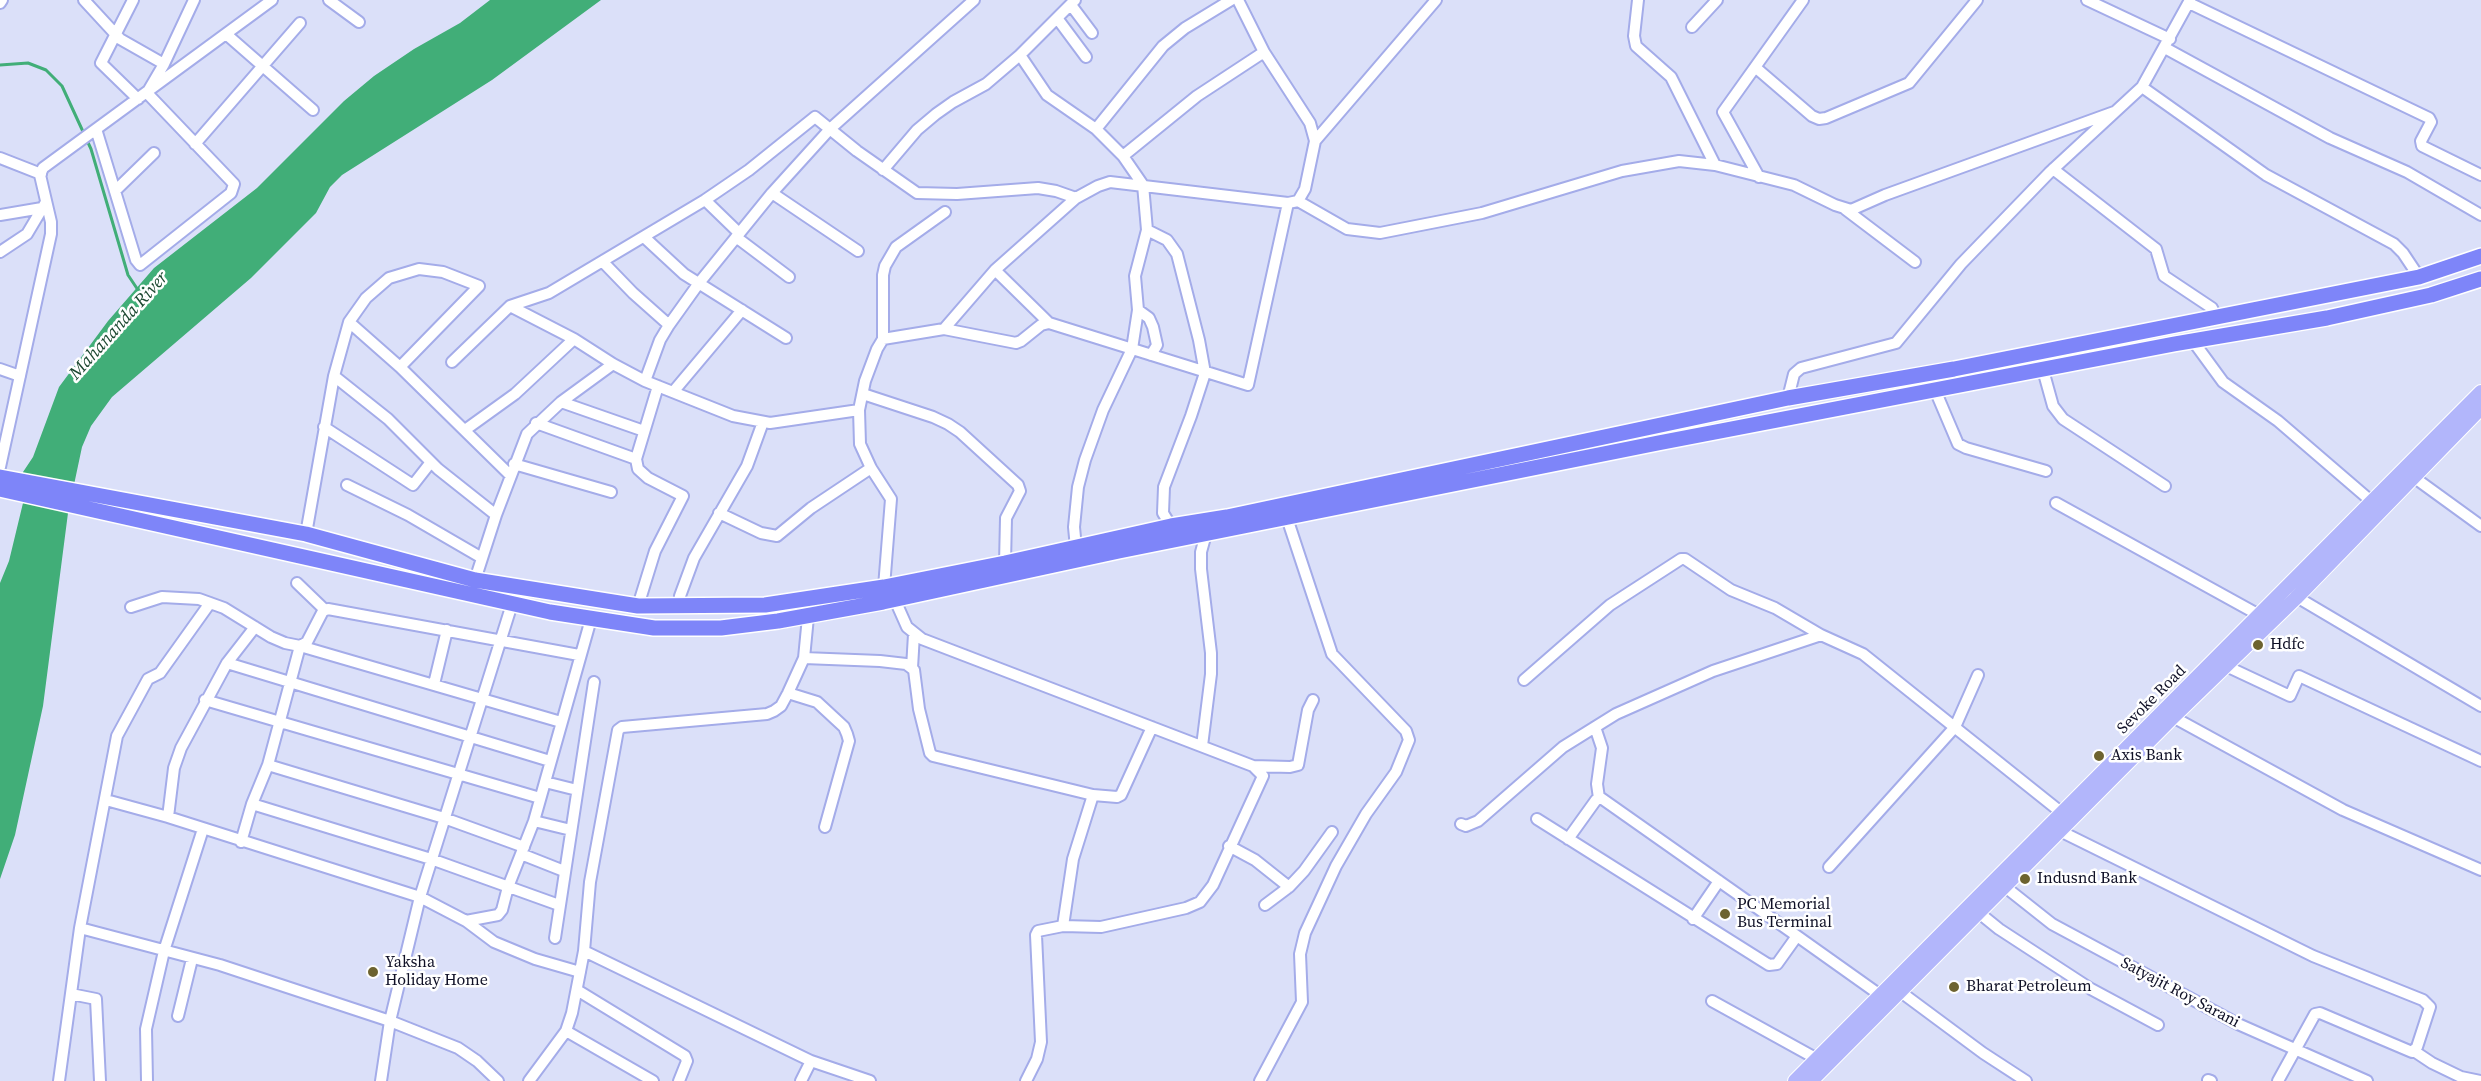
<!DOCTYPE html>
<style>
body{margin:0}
canvas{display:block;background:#dbe0f9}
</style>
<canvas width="2481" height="1081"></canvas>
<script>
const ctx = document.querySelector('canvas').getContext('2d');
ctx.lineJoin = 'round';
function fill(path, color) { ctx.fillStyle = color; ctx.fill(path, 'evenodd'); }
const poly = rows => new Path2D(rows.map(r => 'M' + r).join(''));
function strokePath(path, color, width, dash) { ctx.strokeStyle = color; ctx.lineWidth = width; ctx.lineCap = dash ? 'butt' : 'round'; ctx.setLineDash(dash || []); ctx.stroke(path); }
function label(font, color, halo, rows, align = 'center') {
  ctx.font = font + ' "Source Serif 4",serif'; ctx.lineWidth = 5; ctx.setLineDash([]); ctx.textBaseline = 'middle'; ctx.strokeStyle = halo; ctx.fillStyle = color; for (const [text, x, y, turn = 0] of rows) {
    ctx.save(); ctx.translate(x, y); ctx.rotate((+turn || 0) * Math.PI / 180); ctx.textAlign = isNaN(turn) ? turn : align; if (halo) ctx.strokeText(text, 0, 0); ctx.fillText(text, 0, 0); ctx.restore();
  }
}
fill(poly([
 [490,0,601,0,492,80,342,175,330,187,316,213,251,278,112,397,91,426,82,447,68,513,43,706,15,835,0,879,0,583,9,561,23,503,23,472,33,457,59,387,108,321,154,268,257,188,344,101,374,76,414,49,460,23]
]), '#41ae78');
strokePath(poly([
 [0,65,28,63,46,70,62,86,91,149,128,275,138,290]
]), '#41ae78', 3);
const minor = poly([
 [84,0,120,39,164,64],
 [133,0,101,63,138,99],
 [329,0,359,22],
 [1638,0,1634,36,1636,46,1671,77,1715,165],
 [2087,0,2170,39],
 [0,3,2,0],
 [2189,3,2429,118,2431,122,2421,141,2422,146,2481,175],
 [1071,5,1092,33],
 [1057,18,1086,57],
 [1692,27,1717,0],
 [226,34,313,110],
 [2165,48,2330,138,2407,172,2481,215],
 [1020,55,1047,95,1096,129,1123,156,1143,185,1147,230,1135,276,1138,310,1132,349,1103,410,1085,460,1078,487,1074,527,1076,548],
 [1755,67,1812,116,1819,119,1826,118,1909,83,1977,0],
 [2142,87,2266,175,2394,244,2403,253,2419,277],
 [96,129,136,260,140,265,231,193,234,184,147,93,164,64,194,0],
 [1096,129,1163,46,1185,28,1231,0],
 [1315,141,1436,0],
 [195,144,300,23],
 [1123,156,1197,96,1264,52],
 [0,158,41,174],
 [2053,169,2156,249,2164,276,2212,308,2216,317],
 [883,170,917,130,936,114,953,102,986,84,1020,55,1075,0],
 [1759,177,1723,112,1803,0],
 [115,191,154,153],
 [772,193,858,251],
 [705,200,739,233],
 [1298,201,1347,229,1380,233,1482,213,1622,171,1679,161,1715,165,1794,185,1835,205,1851,210,1885,195,2114,112],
 [1845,209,1915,262],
 [0,215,42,208],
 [1147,230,1167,240,1177,254,1199,340,1205,373,1191,416,1164,487,1163,513,1174,531],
 [644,237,684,274,786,338],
 [736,237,789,277],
 [0,252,27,234,46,202],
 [603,262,633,293,669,325],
 [995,270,1049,323],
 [510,306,574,339,613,364,645,381,733,416,770,423,859,410],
 [1138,310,1149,318,1153,327,1157,345,1151,355],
 [349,322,400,367,511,476],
 [944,329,1016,343,1021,341,1041,325,1049,323,1248,385,1288,203],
 [883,339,883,275,885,266,896,247,945,212],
 [2193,341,2223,382,2278,421,2371,501],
 [452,362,510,306,549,293,705,200,749,170,815,117,857,151,917,193,957,194,1038,188,1056,191,1076,198],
 [0,369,20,376],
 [2043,370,2053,406,2063,419,2165,486],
 [334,376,388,419,438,469,496,515],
 [645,381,660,340,669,325,699,283,772,193,830,129,974,0],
 [1935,390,1958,444,1966,448,2046,471],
 [673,392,742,310],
 [863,394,933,417,948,424,960,432,1018,485,1020,491,1006,518,1005,563],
 [1788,398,1794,374,1801,368,1896,343,1961,264,2049,173,2142,87,2190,0],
 [561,402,644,431],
 [536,423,636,459],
 [324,427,413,485,431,462],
 [465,430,515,394,574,339],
 [514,464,611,492],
 [0,467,51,234,51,222,40,175,43,168,272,0],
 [2408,473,2481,526],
 [347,485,408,515,482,558],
 [2056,503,2259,615],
 [719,513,761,533,777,536,811,508,871,468],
 [306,534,334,376,349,322,366,298,389,278,419,269,443,272,479,286,400,367],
 [475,580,496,515,527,434,561,402,613,364],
 [297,583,325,610],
 [884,587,891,499,871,468,860,444,859,410,865,381,877,349,883,339,944,329,995,270,1076,198,1098,186,1110,182,1288,203,1298,201,1305,189,1315,141,1310,123,1264,52,1238,0],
 [2290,593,2481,706],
 [895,600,907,627,922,639,1253,766,1263,776,1213,885,1200,902,1186,908,1101,927,1063,926,1038,931,1036,935,1041,1042,1037,1059,1026,1081],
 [638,606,655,551,683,496,648,478,638,469,636,459,658,386],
 [131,607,162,597,199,599,224,608,271,637,285,643,300,646,307,642,323,611,328,609,579,655],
 [679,607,680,596,694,558,747,466,763,422],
 [804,658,880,661,906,664,914,670,919,709,930,753,933,756,1093,795,1117,797,1121,795,1152,727],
 [227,663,550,761],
 [2226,666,2290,696,2299,676,2481,761],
 [912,668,914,634],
 [1524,680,1610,605,1681,559,1685,559,1731,590,1775,608,1821,635,1863,654,2062,813],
 [434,684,447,630],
 [788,693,817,702,844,727,847,734,849,741,825,827],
 [205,700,540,798],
 [2173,717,2343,810,2481,870],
 [1595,727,1602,748,1597,784,1599,798],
 [1202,746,1211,674,1211,653,1201,569,1201,552,1206,534],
 [268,765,444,818,524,847],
 [1253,766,1290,767,1298,765,1308,710,1313,700],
 [545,782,577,790],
 [106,800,168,817,420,897,466,921,494,942,535,959,580,972],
 [252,804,431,859,559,905],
 [168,817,174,768,181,748,227,663,255,627],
 [1537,819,1769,965,1777,964,1797,936,1880,995],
 [534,821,571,830],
 [1461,824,1466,826,1478,821,1563,747,1616,714,1713,671,1821,635],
 [2060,831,2313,956,2423,1000,2430,1007,2417,1047,2412,1052,2320,1013,2315,1014,2278,1081],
 [1568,839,1596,800,1601,798,1797,936],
 [241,842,252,804,268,765,300,646,561,722],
 [1229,846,1255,860,1289,887,1265,905],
 [521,854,564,871],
 [1829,867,1955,727,1978,675],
 [2004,886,2052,924,2238,1024,2367,1081],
 [1289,887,1304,871,1332,832],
 [1978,912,1999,929,2091,989,2158,1025],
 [1693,919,1719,881],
 [466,921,498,915,502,910,508,887,534,821,591,619],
 [1063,926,1073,859,1093,795],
 [80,928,220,965,390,1021,458,1048,477,1061,498,1081],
 [555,938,594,682],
 [584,951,811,1061,870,1081],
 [1894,987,1983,1053,2026,1081],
 [577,990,685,1056,687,1061,679,1081],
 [71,994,96,999,100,1081],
 [1712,1001,1817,1059],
 [178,1016,192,959],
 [566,1031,653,1081],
 [2414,1051,2432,1063,2461,1077,2480,1081],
 [2208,1080,2211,1081],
 [59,1081,80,928,117,736,148,679,160,673,210,603],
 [147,1081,146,1029,164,951,203,829],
 [381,1081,390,1021,420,897,512,604],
 [529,1081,566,1031,572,1013,584,951,590,882,618,730,622,727,767,714,774,711,781,706,788,693,804,658,808,617],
 [801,1081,811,1061],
 [1260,1081,1302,1002,1300,954,1305,933,1336,866,1366,814,1396,772,1409,740,1406,731,1332,654,1287,518]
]);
const major = poly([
 [1795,1081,2481,392],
 [1811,1081,2173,717,2296,598,2481,408]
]);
const highway = poly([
 [0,477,306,534,475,580,638,606,765,605,884,587,1005,563,1171,526,1227,517,1788,398,1954,369,2419,277,2481,256],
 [0,489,550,612,654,628,721,628,778,621,883,602,1119,551,1658,443,2174,344,2327,318,2431,295,2481,279]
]);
strokePath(minor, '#a4ace9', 14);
strokePath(major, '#fff', 16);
strokePath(highway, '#fff', 18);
strokePath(minor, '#fff', 10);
strokePath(major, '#b2b6fb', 14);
strokePath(highway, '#7e85f9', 15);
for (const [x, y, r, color] of [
 [2258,645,6,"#6d6330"],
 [2099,756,6,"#6d6330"],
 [2025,879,6,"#6d6330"],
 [1725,914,6,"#6d6330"],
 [373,972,6,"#6d6330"],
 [1954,987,6,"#6d6330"]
]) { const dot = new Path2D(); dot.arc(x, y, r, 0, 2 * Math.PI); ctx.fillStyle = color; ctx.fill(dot); strokePath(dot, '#fff', 2); }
label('16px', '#0f1026', '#fff', [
 ["Hdfc",2270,645],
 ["Axis Bank",2111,756],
 ["Indusnd Bank",2037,879],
 ["PC Memorial",1737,905],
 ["Bus Terminal",1737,923],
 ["Yaksha",385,963],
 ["Holiday Home",385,981],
 ["Bharat Petroleum",1966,987]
], 'left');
label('16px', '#0f1026', '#fff', [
 ["Sevoke Road",2152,700,-45],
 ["Satyajit Roy Sarani",2180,993,28]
]);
label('italic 18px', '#1c4831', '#fff', [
 ["Mahananda River",119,326,-48]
]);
</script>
